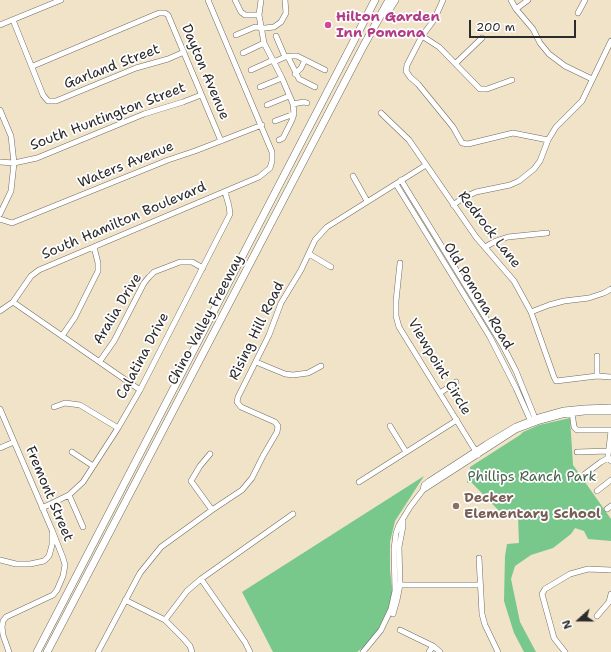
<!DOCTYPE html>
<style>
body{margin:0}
#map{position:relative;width:611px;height:652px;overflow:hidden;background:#f1e3c7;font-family:"Shantell Sans",sans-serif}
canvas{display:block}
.north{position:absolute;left:559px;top:600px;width:40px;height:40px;-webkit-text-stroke:3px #fff;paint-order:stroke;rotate:249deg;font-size:11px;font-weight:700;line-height:16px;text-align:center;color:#2b2b2b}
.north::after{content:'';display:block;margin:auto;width:14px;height:18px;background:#2b2b2b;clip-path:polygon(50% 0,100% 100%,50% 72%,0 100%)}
.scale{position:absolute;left:469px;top:20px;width:107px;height:18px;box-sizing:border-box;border:2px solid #2b2b2b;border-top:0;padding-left:5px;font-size:12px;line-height:14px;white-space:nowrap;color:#2b2b2b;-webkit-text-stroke:3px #fff;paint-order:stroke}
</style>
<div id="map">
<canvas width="611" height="652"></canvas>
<div class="north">N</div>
<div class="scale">200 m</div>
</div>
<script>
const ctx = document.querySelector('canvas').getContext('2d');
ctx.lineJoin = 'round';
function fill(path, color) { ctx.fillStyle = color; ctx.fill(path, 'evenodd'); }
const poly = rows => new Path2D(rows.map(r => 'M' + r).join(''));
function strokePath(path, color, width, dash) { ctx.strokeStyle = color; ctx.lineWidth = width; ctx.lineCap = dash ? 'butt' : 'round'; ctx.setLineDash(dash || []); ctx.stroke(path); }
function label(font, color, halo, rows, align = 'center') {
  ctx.font = font + ' "Shantell Sans",sans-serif'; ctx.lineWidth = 3.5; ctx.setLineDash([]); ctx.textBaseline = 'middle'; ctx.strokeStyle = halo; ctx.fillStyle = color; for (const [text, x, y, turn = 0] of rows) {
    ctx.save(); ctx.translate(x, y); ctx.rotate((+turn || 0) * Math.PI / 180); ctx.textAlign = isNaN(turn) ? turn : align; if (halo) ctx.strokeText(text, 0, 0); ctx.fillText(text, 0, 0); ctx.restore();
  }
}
fill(poly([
 [570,418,573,465,611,519,611,541,588,539,584,531,575,528,571,534,553,548,531,555,515,566,511,579,520,622,536,652,524,652,514,633,504,601,505,556,507,544,519,543,518,516,505,517,472,483,471,482,467,483,467,477,470,471,470,467,520,435,523,432,539,425],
 [424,476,395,521,390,542,390,570,393,597,388,613,380,628,369,643,357,652,273,652,242,592]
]), '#77c88a');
const minor = poly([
 [235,0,241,12,245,15,259,15],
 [261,0,259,15,264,43,282,78,293,104,294,114,292,120,283,138,279,140],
 [443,0,434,20,422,36,407,65,406,71,410,77,418,84,453,127,462,143,468,144,513,133,548,140],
 [511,0,516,9,533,29,540,43,549,54,565,66,592,79],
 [516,9,528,0],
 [578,13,585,0],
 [13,20,43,95,48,101,56,101,136,68,168,59,184,52],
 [0,25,61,0],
 [236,35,255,27,265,28,274,27,281,22,286,13,285,0],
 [276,36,285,57],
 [422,36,439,47,480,89,487,89,512,80],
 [243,53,264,43],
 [288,57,299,79,315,87],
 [456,63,482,38],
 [33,66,159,13,165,13,168,15,221,141],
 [251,70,273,60,276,61,285,57,292,56,297,56,325,70],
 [295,74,301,68,305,60],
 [260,87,282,78],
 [293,104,304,102,307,103],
 [267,105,289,96],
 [0,110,11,136,14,163,11,191,0,214],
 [381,113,409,140,476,237,514,281,531,312,554,377,556,381,597,376,611,377],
 [275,121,294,114],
 [0,162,14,163,37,158,144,114,183,102,201,95],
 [353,176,367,201],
 [401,180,503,346,516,371,535,418],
 [396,184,490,337,516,388,532,424],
 [453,205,463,198,476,192,510,185,519,181,534,169,540,161,548,140,556,127,582,101,611,41],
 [0,219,12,223,168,160,195,151,262,125],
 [485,247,496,241,508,237,547,233],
 [309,254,331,267],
 [400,263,396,301,396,316,399,327,478,455],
 [13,302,140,390],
 [0,311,13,302,31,276,39,270,259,177,270,168,272,161,272,152,208,0],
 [531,312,549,305,564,301,589,298,604,293,611,289],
 [62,336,75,317,98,271,98,263,94,247],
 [597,356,597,376],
 [100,361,114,341,144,283,149,277,154,272,180,262,192,262,203,268],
 [256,362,285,374,293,375,308,373,321,366],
 [440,393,456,382],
 [54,407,65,403,80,405,118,428],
 [0,409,52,530,63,558,65,565,63,576,57,590,53,595,6,617,3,621,2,627,3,635,9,652],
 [572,412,574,427,577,430,611,430],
 [390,426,406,452],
 [611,431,608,456,609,459,611,461],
 [0,448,14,442],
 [72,452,93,466],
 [577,452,609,451],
 [210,454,200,466,191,481,212,510],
 [585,474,601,462,608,458],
 [359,482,457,420],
 [423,490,424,485,429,481,486,444,516,426,539,417,564,410,584,408,611,407],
 [597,491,611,480],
 [69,495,83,527],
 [42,508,69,495,83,482,118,428,140,390,227,220,230,214,229,206,225,192],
 [607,509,611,506],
 [479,558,482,614,485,625,498,652],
 [0,560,16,564,30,564,44,561,49,556,52,545,52,533],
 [201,579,245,642,250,652],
 [397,585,480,585],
 [125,600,165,620,183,638,190,646,192,652],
 [393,614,397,600,400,585,399,547,403,526,403,520],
 [597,616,609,602,611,594],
 [165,620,187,591,201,579,293,514],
 [400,630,433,646,440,652],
 [98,652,140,573,161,547,212,510,242,490,252,478,263,456,277,432,278,426,275,422,241,407,237,402,238,397,269,335,281,303,301,270,315,240,327,227,426,165],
 [363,652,381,630,391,609,395,591,394,549,396,533,399,525,410,507,423,490,516,430,540,421,562,415,584,412,611,412],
 [429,652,433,646],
 [565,652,554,638,542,594,545,589,570,574,588,569,611,570]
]);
const highway = poly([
 [386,14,395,0],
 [37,652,375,0],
 [47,652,364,45,389,0]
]);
strokePath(minor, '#706b62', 6);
strokePath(highway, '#706b62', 8);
strokePath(minor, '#fff', 5);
strokePath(highway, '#fff', 7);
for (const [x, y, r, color] of [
 [328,25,4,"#d1479c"],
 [456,506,4,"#8d6e63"]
]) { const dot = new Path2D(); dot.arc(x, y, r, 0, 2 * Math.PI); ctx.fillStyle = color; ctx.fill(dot); strokePath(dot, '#fff', 1.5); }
label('bold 14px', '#b23c85', '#fff', [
 ["Hilton Garden",336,17],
 ["Inn Pomona",336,33]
], 'left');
label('14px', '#2b2b2b', '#fff', [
 ["Garland Street",112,67,-21],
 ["Dayton Avenue",205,72,67],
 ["South Huntington Street",108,117,-21],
 ["Waters Avenue",126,165,-22],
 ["South Hamilton Boulevard",124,221,-23],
 ["Redrock Lane",489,230,52],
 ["Old Pomona Road",478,296,59],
 ["Aralia Drive",118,309,-59],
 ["Chino Valley Freeway",206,320,-62],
 ["Rising Hill Road",257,331,-64],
 ["Calatina Drive",143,356,-62],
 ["Viewpoint Circle",439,367,59],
 ["Fremont Street",49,494,67]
]);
label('14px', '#46624c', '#fff', [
 ["Phillips Ranch Park",532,477]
]);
label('bold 14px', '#785e54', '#fff', [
 ["Decker",464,498],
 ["Elementary School",464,514]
], 'left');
</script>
